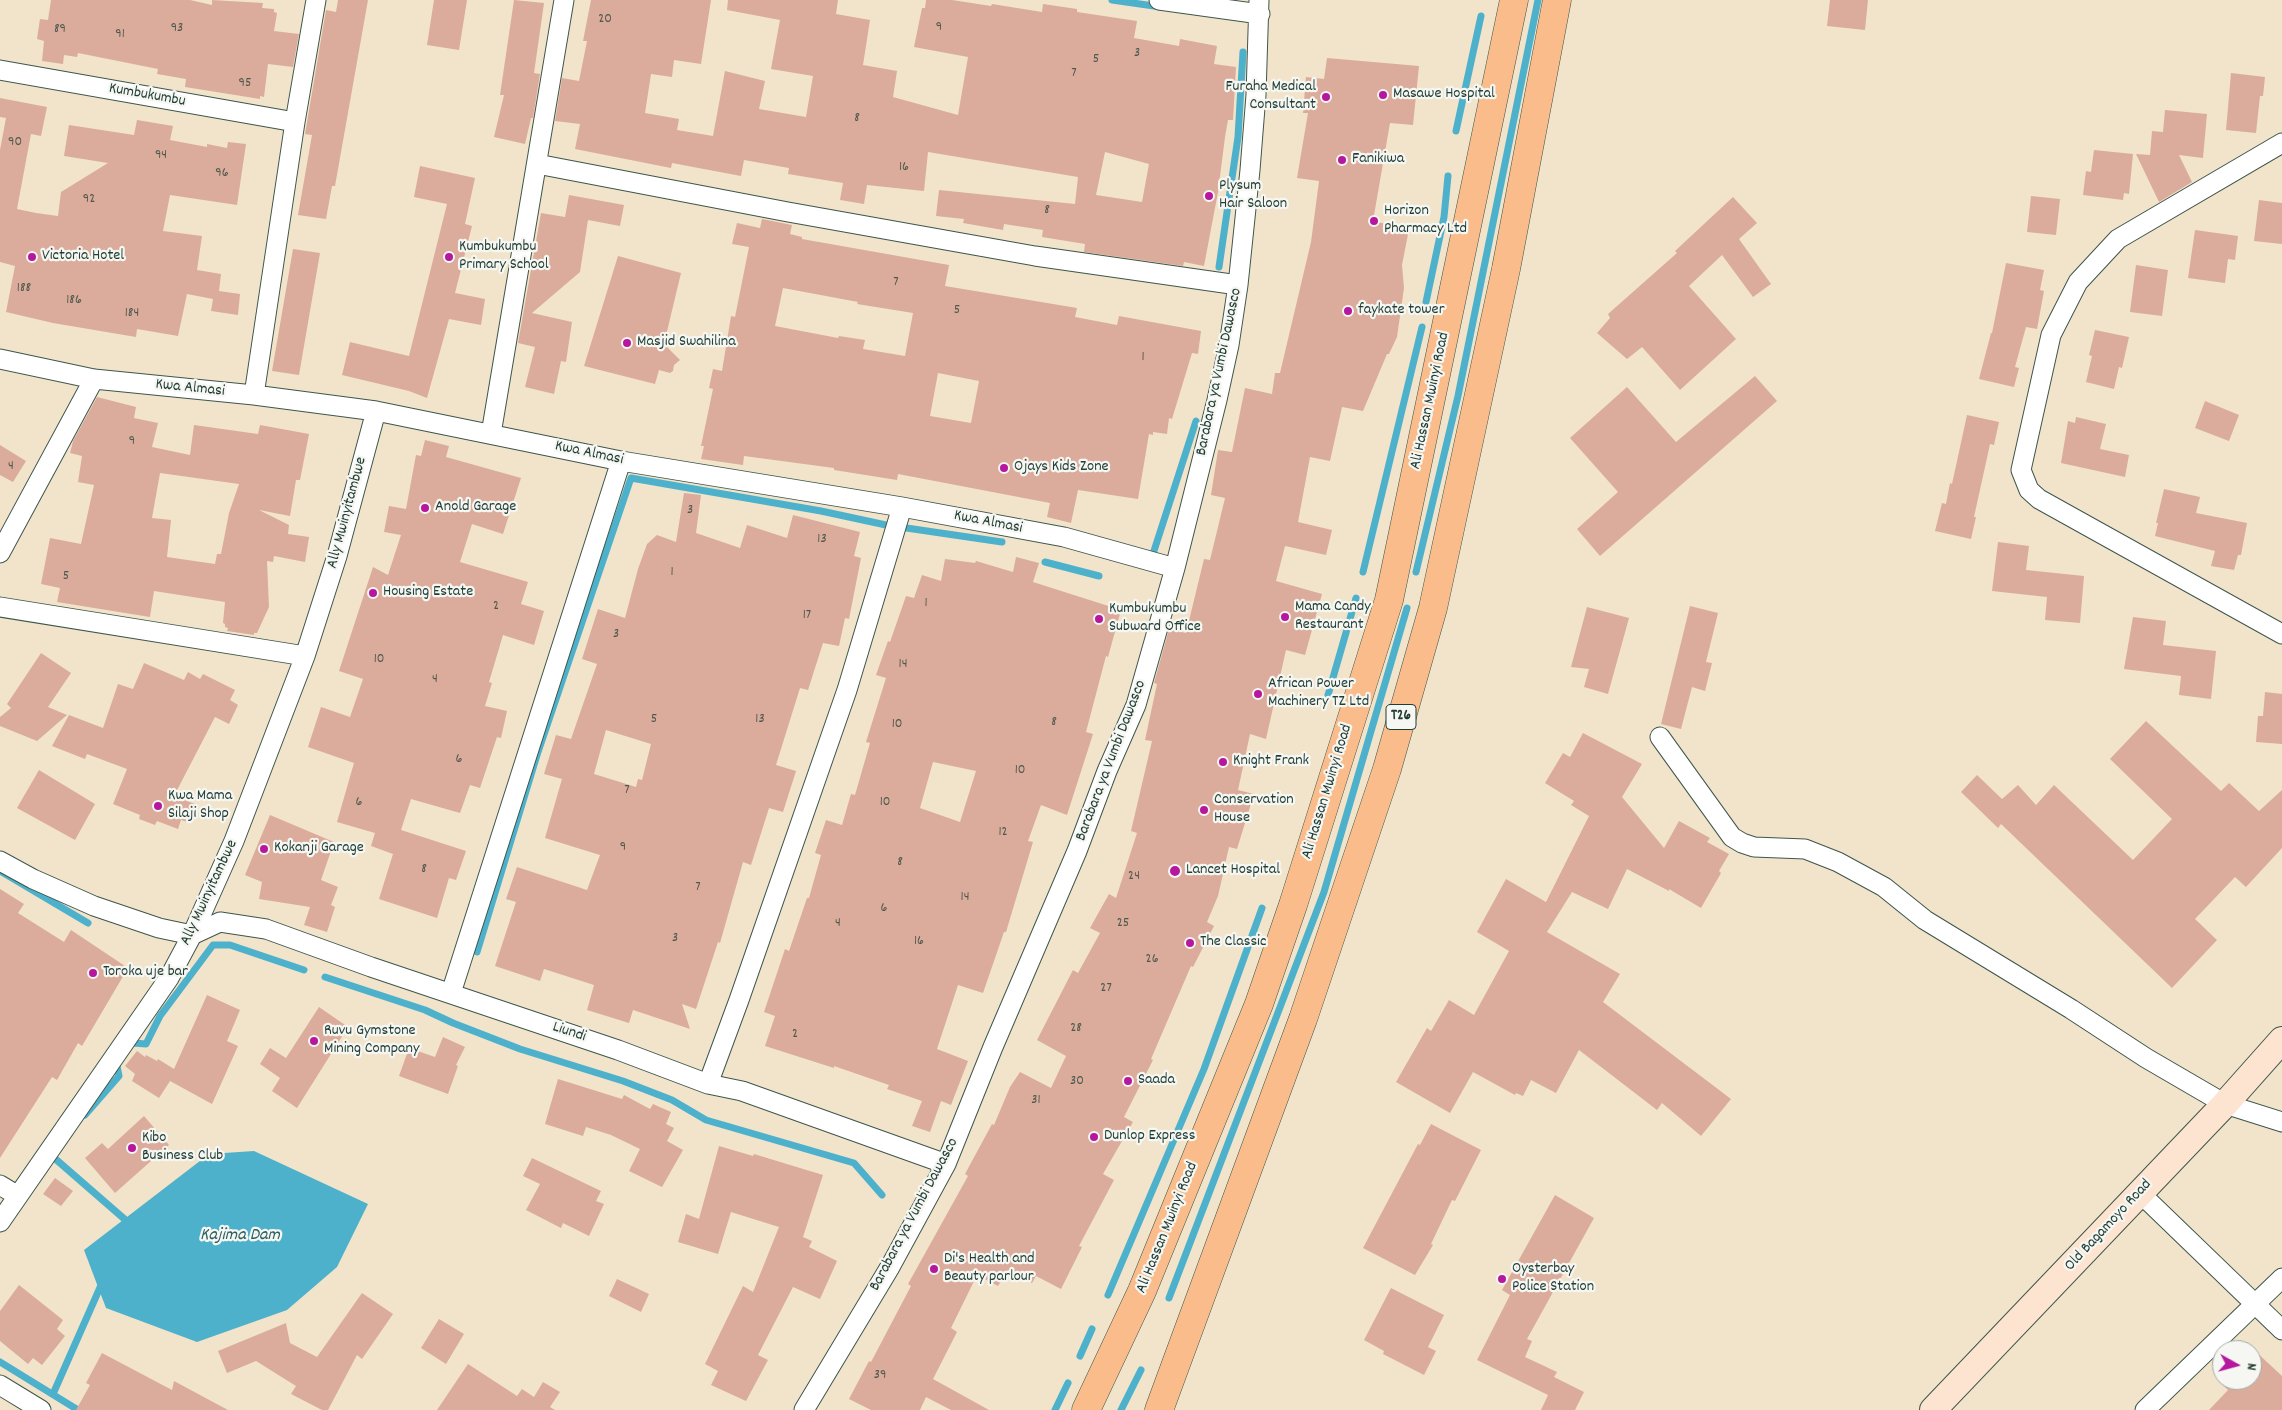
<!DOCTYPE html>
<style>
body{margin:0}
#map{position:relative;width:2282px;height:1410px;overflow:hidden;background:#f1e4cb;font-family:Dekko,sans-serif}
canvas{display:block}
.north{position:absolute;left:2212px;top:1340px;width:50px;height:50px;box-sizing:border-box;background:#f6f6f2;border:1px solid #a0aca6;border-radius:50%;rotate:97deg;font-size:14px;font-weight:700;line-height:20px;text-align:center;color:#1f3d34}
.north::after{content:'';display:block;margin:auto;width:18px;height:22px;background:#b5179e;clip-path:polygon(50% 0,100% 100%,50% 72%,0 100%)}
</style>
<div id="map">
<canvas width="2282" height="1410"></canvas>
<div class="north">N</div>
</div>
<script>
const ctx = document.querySelector('canvas').getContext('2d');
ctx.lineJoin = 'round';
function fill(path, color) { ctx.fillStyle = color; ctx.fill(path, 'evenodd'); }
const poly = rows => new Path2D(rows.map(r => 'M' + r).join(''));
function strokePath(path, color, width, dash) { ctx.strokeStyle = color; ctx.lineWidth = width; ctx.lineCap = dash ? 'butt' : 'round'; ctx.setLineDash(dash || []); ctx.stroke(path); }
function label(font, color, halo, rows, align = 'center') {
  ctx.font = font + ' Dekko,sans-serif'; ctx.lineWidth = 4.5; ctx.setLineDash([]); ctx.textBaseline = 'middle'; ctx.strokeStyle = halo; ctx.fillStyle = color; for (const [text, x, y, turn = 0] of rows) {
    ctx.save(); ctx.translate(x, y); ctx.rotate((+turn || 0) * Math.PI / 180); ctx.textAlign = isNaN(turn) ? turn : align; if (halo) ctx.strokeText(text, 0, 0); ctx.fillText(text, 0, 0); ctx.restore();
  }
}
fill(poly([
 [254,1151,368,1204,337,1267,287,1310,197,1342,106,1308,84,1250,209,1154]
]), '#4db1cc');
strokePath(poly([
 [1112,0,1161,7],
 [1456,131,1481,16],
 [1219,267,1238,137,1243,52],
 [1426,302,1444,217,1448,176],
 [1152,557,1196,421],
 [1045,562,1099,576],
 [1363,572,1422,327],
 [1416,572,1458,396,1538,0],
 [1328,695,1356,598],
 [0,871,88,923],
 [477,952,537,755,631,478,821,511,886,525,1002,542],
 [325,977,425,1010,453,1023,520,1049,623,1081,672,1100,706,1120,854,1163,882,1195],
 [129,1046,133,1043,146,1044,160,1016,213,945,230,945,304,970],
 [85,1115,119,1076,116,1061],
 [49,1160,52,1156,129,1223,128,1225],
 [1108,1295,1204,1069,1262,908],
 [1169,1298,1324,892,1407,608],
 [1080,1356,1092,1329],
 [0,1362,78,1410],
 [53,1394,102,1283],
 [1055,1410,1068,1383],
 [1121,1410,1141,1370]
]), '#4db1cc', 7);
fill(poly([
 [51,0,190,0,212,5,212,0,263,3,262,8,274,9,274,12,277,13,274,31,299,34,293,67,268,64,264,97,260,96,260,99,185,87,186,79,157,74,158,69,78,53,77,57,64,55,63,64,42,61,44,41,37,39,40,19,48,20],
 [338,0,368,0,335,186,332,186,326,219,298,215,312,135,305,134,326,10,336,12],
 [434,0,467,0,459,50,427,45],
 [514,0,544,3,534,73,540,74,533,118,531,118,525,144,494,137,504,95,500,95],
 [591,0,711,0,701,64,674,60,672,77,651,74,645,113,679,119,677,130,713,136,725,71,765,81,759,109,806,117,813,76,771,69,780,20,727,10,728,0,838,0,836,14,870,20,863,65,897,71,893,97,958,115,968,57,914,47,922,8,925,8,926,0,952,0,991,6,992,4,1042,12,1043,4,1077,9,1077,12,1137,21,1134,38,1179,46,1180,39,1217,46,1214,64,1236,67,1233,120,1228,120,1225,137,1218,192,1204,266,1184,262,1183,266,1084,252,1085,244,1042,237,1043,230,1004,224,1003,230,963,223,964,219,936,216,939,190,1075,204,1078,177,928,152,924,191,867,185,864,204,840,200,843,183,788,174,789,168,744,160,741,176,672,163,671,168,575,149,580,124,555,121,562,78,579,81,587,41,583,41],
 [1105,152,1149,164,1142,202,1096,195],
 [1830,0,1868,0,1865,30,1827,26],
 [1327,58,1419,66,1413,125,1390,123,1373,221,1409,229,1402,265,1404,288,1397,337,1389,354,1387,354,1363,411,1342,407,1330,461,1310,457,1298,522,1332,530,1326,555,1285,546,1276,581,1322,594,1305,655,1286,650,1266,739,1250,734,1238,790,1254,794,1237,849,1229,847,1218,896,1207,922,1214,926,1193,967,1191,966,1151,1059,1153,1060,1124,1117,1133,1122,1103,1174,1114,1180,1079,1246,1082,1247,1061,1289,1036,1276,1032,1283,1008,1270,998,1286,977,1275,951,1328,957,1332,933,1379,989,1410,951,1410,926,1397,920,1410,871,1410,849,1399,869,1361,871,1362,911,1286,908,1284,968,1176,965,1174,992,1124,994,1125,1010,1087,1020,1072,1051,1088,1066,1056,1037,1040,1073,970,1078,973,1100,933,1090,928,1109,894,1116,898,1137,833,1131,831,1152,741,1145,740,1157,684,1154,683,1169,629,1186,633,1204,559,1210,560,1225,498,1211,495,1218,450,1232,452,1245,388,1272,394,1275,373,1280,373,1311,242,1319,181,1297,178,1308,113,1303,113,1306,77,1324,79],
 [2231,73,2265,77,2263,96,2260,96,2256,133,2226,130],
 [0,98,47,107,41,136,31,134,17,209,36,213,58,216,61,192,108,163,64,156,69,125,134,135,137,120,173,126,170,140,207,147,207,144,227,148,228,142,246,144,237,205,170,195,163,231,202,236,197,270,221,274,219,291,240,294,238,315,211,311,213,299,187,294,178,336,137,329,136,337,53,323,6,312,15,266,0,262,0,150,6,118,0,117],
 [2165,110,2207,114,2203,158,2179,155,2192,182,2159,202,2136,154,2150,155,2152,131,2163,132],
 [2094,150,2133,154,2129,194,2124,193,2123,200,2083,195,2086,171,2091,172],
 [420,166,475,178,465,224,472,226,455,293,485,299,481,325,449,319,427,398,409,391,342,375,350,342,409,356,447,204,414,197],
 [569,195,624,205,620,226,588,220,580,272,532,313,572,322,566,362,561,361,554,394,525,387,535,347,518,343,541,213,565,217],
 [2031,196,2060,199,2056,235,2027,232],
 [1733,197,1757,223,1739,239,1771,284,1753,297,1722,255,1689,286,1736,339,1680,390,1642,347,1627,359,1597,333,1610,318,1608,314,1677,253,1675,251],
 [2259,200,2282,203,2282,244,2254,241],
 [762,219,792,225,790,234,802,237,802,239,949,265,945,286,1077,308,1075,317,1117,325,1119,316,1201,331,1198,354,1192,353,1172,419,1169,418,1167,434,1153,432,1153,435,1149,434,1138,499,1078,490,1071,523,1047,517,1050,503,898,474,897,480,834,470,834,468,744,456,743,465,701,459,704,446,701,446,713,389,709,388,713,369,722,371,731,316,735,317,749,247,732,244,737,223,760,228],
 [783,288,858,302,857,304,913,313,905,356,863,349,865,340,839,336,838,338,775,326],
 [938,373,979,381,971,423,930,416],
 [2195,230,2238,236,2235,260,2228,259,2225,283,2188,278],
 [293,249,320,253,299,375,272,371],
 [618,256,681,273,664,344,680,360,674,365,673,371,670,373,659,370,655,384,584,366],
 [2006,263,2044,270,2040,290,2044,291,2037,329,2026,327,2015,367,2019,368,2014,387,1979,379,1991,333,1992,333],
 [2136,265,2168,270,2162,316,2130,312],
 [2095,330,2129,337,2122,368,2119,367,2114,389,2086,382,2092,356,2089,355],
 [1755,376,1777,401,1600,556,1577,529,1618,492,1570,438,1627,387,1676,442],
 [97,397,136,407,134,418,158,423,152,447,190,455,194,425,258,434,260,425,309,434,300,480,296,480,290,516,259,510,289,525,288,534,309,537,305,562,274,556,273,562,267,561,269,607,257,633,254,633,254,635,227,631,228,628,225,627,225,624,223,623,225,602,154,591,150,617,57,602,60,588,41,584,50,538,81,544,94,485,78,482,82,456,70,453,73,441],
 [160,473,239,484,229,513,221,554,217,554,215,564,167,557,171,520,152,518],
 [2205,401,2239,415,2229,441,2195,428],
 [1967,415,1999,422,1994,445,1990,444,1985,467,1974,517,1976,517,1971,539,1935,531,1942,503,1946,504,1950,483,1952,484],
 [2076,417,2106,424,2100,449,2129,455,2125,477,2061,463,2068,421,2075,423],
 [425,440,449,446,446,457,521,478,503,534,472,524,460,562,528,582,521,604,544,611,534,645,503,635,489,682,492,683,485,706,507,711,501,738,497,737,480,788,470,785,460,813,411,799,401,830,466,851,456,880,449,878,437,918,379,899,393,854,371,846,375,833,337,822,354,763,308,747,321,707,350,717,363,679,339,671,373,567,388,575,401,535,384,532,389,506,406,509,416,455,421,456],
 [0,445,26,461,13,482,0,475],
 [2164,489,2200,497,2196,513,2247,523,2241,555,2238,555,2234,570,2211,566,2215,551,2155,536,2158,523,2156,523],
 [684,493,701,495,696,533,740,548,747,525,787,538,793,515,860,532,854,556,861,558,849,619,845,618,839,646,823,643,808,690,800,688,776,765,796,771,783,812,769,808,751,865,743,862,720,943,718,942,696,1009,682,1004,690,1029,633,1010,629,1023,587,1010,594,985,544,969,540,981,495,966,516,902,506,899,517,867,587,890,600,855,545,838,562,779,544,774,556,735,571,739,597,664,582,659,598,609,625,618,638,569,647,544,657,535,676,542],
 [606,730,651,744,642,780,638,779,636,787,594,774],
 [1998,542,2029,546,2026,570,2084,576,2080,623,2045,620,2047,597,1992,591],
 [1016,557,1039,563,1033,582,1121,610,1108,657,1106,656,1086,732,1093,734,1067,815,1041,805,1028,841,1033,842,1006,932,1004,932,983,993,958,985,937,1049,968,1061,951,1105,941,1101,930,1132,912,1126,922,1101,887,1089,889,1085,834,1066,834,1068,765,1046,775,1016,764,1012,785,949,789,951,807,898,809,898,821,855,815,853,826,820,842,825,851,794,855,795,870,743,866,742,886,678,876,675,888,641,890,642,906,596,914,598,922,575,941,581,945,559,975,563,976,561,1013,572],
 [933,762,976,771,960,822,920,808],
 [1690,606,1718,613,1706,662,1712,663,1705,691,1692,687,1681,729,1661,724],
 [1587,607,1629,618,1608,694,1584,687,1589,669,1571,667],
 [2133,617,2166,621,2163,645,2216,651,2211,699,2179,695,2181,676,2124,669],
 [41,653,71,673,48,707,67,715,37,741,0,726,0,717,11,708,7,704],
 [144,663,184,680,188,672,200,679,203,674,235,690,230,700,238,705,229,724,215,717,174,796,195,804,188,822,181,820,178,829,157,821,155,825,139,819,140,815,113,804,127,769,87,754,85,759,52,746,69,715,103,728,118,684,133,689],
 [2265,692,2282,694,2282,744,2256,742,2258,716,2263,716],
 [2146,721,2221,791,2229,783,2259,811,2282,790,2282,848,2246,887,2235,877,2195,919,2217,940,2172,988,2001,824,1998,828,1961,792,1977,775,2002,799,2018,785,2036,805,2054,785,2133,860,2172,819,2110,759],
 [1583,733,1642,764,1622,797,1664,848,1679,821,1710,838,1707,842,1729,854,1719,871,1721,873,1701,908,1669,889,1669,891,1627,869,1608,909,1572,892,1547,932,1620,974,1603,1002,1731,1099,1701,1136,1662,1103,1657,1110,1579,1050,1556,1093,1531,1080,1523,1096,1516,1093,1515,1095,1473,1072,1450,1113,1396,1082,1427,1028,1431,1031,1449,1000,1474,1015,1509,951,1477,932,1506,879,1546,902,1589,816,1571,805,1574,801,1545,783,1563,753,1570,757],
 [39,770,95,804,75,840,17,808],
 [270,815,334,842,321,880,338,887,331,905,335,907,327,932,304,925,310,907,259,899,262,882,245,875],
 [0,889,24,904,18,913,64,942,71,930,128,968,82,1046,78,1043,57,1080,52,1077,0,1158],
 [207,995,240,1010,227,1041,238,1046,212,1104,170,1081,159,1098,132,1081,135,1074,125,1066,137,1051,145,1057,146,1055,157,1061,158,1059,174,1069],
 [319,1007,348,1027,297,1108,272,1091,280,1078,260,1064,270,1048,286,1058],
 [443,1037,465,1047,456,1065,458,1066,448,1094,399,1076,409,1048,435,1057],
 [558,1079,622,1099,624,1095,650,1109,653,1104,671,1112,666,1124,674,1128,667,1141,683,1150,662,1187,629,1171,640,1149,611,1135,586,1127,583,1136,545,1124],
 [144,1116,169,1145,115,1193,85,1158,102,1143,108,1149],
 [1431,1124,1481,1150,1455,1201,1452,1200,1431,1244,1433,1245,1415,1275,1363,1248,1418,1144,1420,1145],
 [719,1146,753,1156,754,1154,823,1175,803,1237,812,1241,809,1247,837,1261,820,1299,793,1287,758,1355,768,1360,746,1401,711,1385,718,1371,705,1364,743,1286,753,1292,779,1227,731,1212,718,1254,678,1242,686,1214,699,1219],
 [532,1158,601,1191,596,1201,604,1204,589,1236,563,1223,561,1228,526,1210,540,1184,523,1176],
 [55,1178,73,1191,61,1206,43,1194],
 [1555,1195,1594,1218,1527,1339,1532,1341,1525,1357,1557,1372,1554,1377,1584,1392,1575,1410,1541,1410,1548,1395,1477,1360,1510,1295,1502,1290],
 [617,1279,649,1294,641,1312,609,1296],
 [19,1285,63,1320,57,1329,65,1336,42,1365,33,1358,28,1364,0,1341,0,1311],
 [1391,1288,1444,1315,1428,1347,1436,1351,1424,1375,1383,1354,1384,1351,1364,1340],
 [362,1293,393,1314,362,1359,357,1355,328,1410,322,1410,291,1394,296,1386,256,1361,227,1373,218,1351,286,1323,290,1343,317,1357],
 [439,1319,464,1334,446,1364,421,1348],
 [2252,1348,2282,1376,2282,1410,2209,1410,2228,1390,2218,1380,2252,1380],
 [102,1353,172,1390,174,1381,228,1410,76,1410,90,1385,86,1383],
 [468,1364,517,1396,522,1389,534,1397,543,1382,560,1392,550,1407,555,1410,437,1410]
]), '#dbac9b');
const street = poly([
 [1159,0,1260,14],
 [0,70,295,122],
 [2282,143,2118,239,2078,282,2051,335,2021,470,2029,490,2039,499,2282,634],
 [537,164,788,212,1035,256,1238,285],
 [0,359,94,379,254,395,376,411,621,461,902,507,1064,537,1175,568],
 [254,395,295,122,316,0],
 [491,434,564,0],
 [0,553,94,379],
 [0,607,305,656],
 [1660,737,1732,837,1742,843,1754,847,1805,849,1838,862,1884,887,1925,920,2071,1009,2146,1058,2225,1104,2282,1122],
 [0,861,33,879,94,906,159,928,192,935,220,922,266,929,371,967,618,1050,708,1084,742,1091,946,1164],
 [451,993,621,461],
 [708,1084,739,1000,847,690,902,507],
 [0,1185,18,1196],
 [2140,1193,2282,1330],
 [0,1222,169,978,192,935,234,841,305,656,337,556,376,411],
 [0,1385,41,1410],
 [804,1410,890,1267,946,1164,993,1047,1077,851,1107,771,1136,705,1175,568,1217,400,1229,345,1238,285,1250,170,1256,95,1259,0],
 [2145,1410,2282,1278]
]);
const secondary = poly([
 [1933,1410,2225,1104,2282,1040]
]);
const highway = poly([
 [1086,1410,1142,1291,1259,1004,1293,905,1389,600,1514,0],
 [1159,1410,1303,1019,1387,769,1433,608,1506,269,1557,0]
]);
strokePath(street, '#3e564b', 21);
strokePath(secondary, '#3e564b', 28);
strokePath(highway, '#3e564b', 29);
strokePath(street, '#fff', 19);
strokePath(secondary, '#fde4d0', 26);
strokePath(highway, '#f9bc8a', 28);
for (const [x, y, r, color] of [
 [1383,95,5,"#b5179e"],
 [1326,97,5,"#b5179e"],
 [1342,160,5,"#b5179e"],
 [1209,196,5,"#b5179e"],
 [1374,221,5,"#b5179e"],
 [32,257,5,"#b5179e"],
 [449,257,5,"#b5179e"],
 [1348,311,5,"#b5179e"],
 [627,343,5,"#b5179e"],
 [1004,468,5,"#b5179e"],
 [425,508,5,"#b5179e"],
 [373,593,5,"#b5179e"],
 [1285,617,5,"#b5179e"],
 [1099,619,5,"#b5179e"],
 [1258,694,5,"#b5179e"],
 [1223,762,5,"#b5179e"],
 [158,806,5,"#b5179e"],
 [1204,810,5,"#b5179e"],
 [264,849,5,"#b5179e"],
 [1175,871,6,"#b5179e"],
 [1190,943,5,"#b5179e"],
 [93,973,5,"#b5179e"],
 [314,1041,5,"#b5179e"],
 [1128,1081,5,"#b5179e"],
 [1094,1137,5,"#b5179e"],
 [132,1148,5,"#b5179e"],
 [934,1269,5,"#b5179e"],
 [1502,1279,5,"#b5179e"]
]) { const dot = new Path2D(); dot.arc(x, y, r, 0, 2 * Math.PI); ctx.fillStyle = color; ctx.fill(dot); strokePath(dot, '#f6f6f2', 2); }
label('14px', '#4e594e', null, [
 ["20",605,20],
 ["9",939,28],
 ["93",177,29],
 ["89",60,30],
 ["91",120,35],
 ["3",1137,54],
 ["5",1096,60],
 ["7",1074,74],
 ["95",245,84],
 ["8",857,119],
 ["90",15,143],
 ["94",161,156],
 ["16",904,168],
 ["96",222,174],
 ["92",89,200],
 ["8",1047,211],
 ["7",896,283],
 ["188",24,289],
 ["186",74,301],
 ["5",957,311],
 ["184",132,314],
 ["1",1143,358],
 ["9",132,442],
 ["4",11,467],
 ["3",690,511],
 ["13",822,540],
 ["1",672,573],
 ["5",66,577],
 ["1",926,604],
 ["2",496,607],
 ["17",807,616],
 ["3",616,635],
 ["10",379,660],
 ["14",903,665],
 ["4",435,680],
 ["5",654,720],
 ["13",760,720],
 ["8",1054,723],
 ["10",897,725],
 ["6",459,760],
 ["10",1020,771],
 ["7",627,791],
 ["6",359,803],
 ["10",885,803],
 ["12",1003,833],
 ["9",623,848],
 ["8",900,863],
 ["8",424,870],
 ["24",1134,877],
 ["7",698,888],
 ["14",965,898],
 ["6",884,909],
 ["4",838,924],
 ["25",1123,924],
 ["3",675,939],
 ["16",919,942],
 ["26",1152,960],
 ["27",1106,989],
 ["28",1076,1029],
 ["2",795,1035],
 ["30",1077,1082],
 ["31",1036,1101],
 ["39",880,1376]
]);
for (const [x, y, w] of [
 [1401,717,30]
]) { const box = new Path2D(); box.roundRect(x - w / 2, y - 12.5, w, 25, 4); ctx.fillStyle = '#f6f6f2'; ctx.fill(box); strokePath(box, '#1f3d34', 1); }
label('bold 15px', '#1f3d34', null, [
 ["T26",1401,717]
]);
label('16px', '#1f3d34', '#f6f6f2', [
 ["Furaha Medical",1316,88,"right"],
 ["Consultant",1316,106,"right"],
 ["Masawe Hospital",1393,95],
 ["Fanikiwa",1352,160],
 ["Plysum",1219,187],
 ["Hair Saloon",1219,205],
 ["Horizon",1384,212],
 ["Pharmacy Ltd",1384,230],
 ["Kumbukumbu",459,248],
 ["Primary School",459,266],
 ["Victoria Hotel",42,257],
 ["faykate tower",1358,311],
 ["Masjid Swahilina",637,343],
 ["Ojays Kids Zone",1014,468],
 ["Anold Garage",435,508],
 ["Housing Estate",383,593],
 ["Mama Candy",1295,608],
 ["Restaurant",1295,626],
 ["Kumbukumbu",1109,610],
 ["Subward Office",1109,628],
 ["African Power",1268,685],
 ["Machinery TZ Ltd",1268,703],
 ["Knight Frank",1233,762],
 ["Kwa Mama",168,797],
 ["Silaji Shop",168,815],
 ["Conservation",1214,801],
 ["House",1214,819],
 ["Kokanji Garage",274,849],
 ["Lancet Hospital",1186,871],
 ["The Classic",1200,943],
 ["Toroka uje bar",103,973],
 ["Ruvu Gymstone",324,1032],
 ["Mining Company",324,1050],
 ["Saada",1138,1081],
 ["Dunlop Express",1104,1137],
 ["Kibo",142,1139],
 ["Business Club",142,1157],
 ["Di's Health and",944,1260],
 ["Beauty parlour",944,1278],
 ["Oysterbay",1512,1270],
 ["Police Station",1512,1288]
], 'left');
label('16px', '#1f3d34', '#f6f6f2', [
 ["Kumbukumbu",147,96,10],
 ["Barabara ya Vumbi Dawasco",1220,372,-78],
 ["Kwa Almasi",190,389,6],
 ["Ali Hassan Mwinyi Road",1431,401,-78],
 ["Kwa Almasi",589,454,12],
 ["Ally Mwinyitambwe",348,513,-75],
 ["Kwa Almasi",988,523,11],
 ["Barabara ya Vumbi Dawasco",1112,761,-69],
 ["Ali Hassan Mwinyi Road",1328,792,-73],
 ["Ally Mwinyitambwe",210,893,-65],
 ["Liundi",569,1033,18],
 ["Barabara ya Vumbi Dawasco",915,1215,-62],
 ["Old Bagamoyo Road",2109,1226,-47],
 ["Ali Hassan Mwinyi Road",1168,1228,-68]
]);
label('italic 18px', '#2d6062', '#f6f6f2', [
 ["Kajima Dam",240,1237]
]);
</script>
